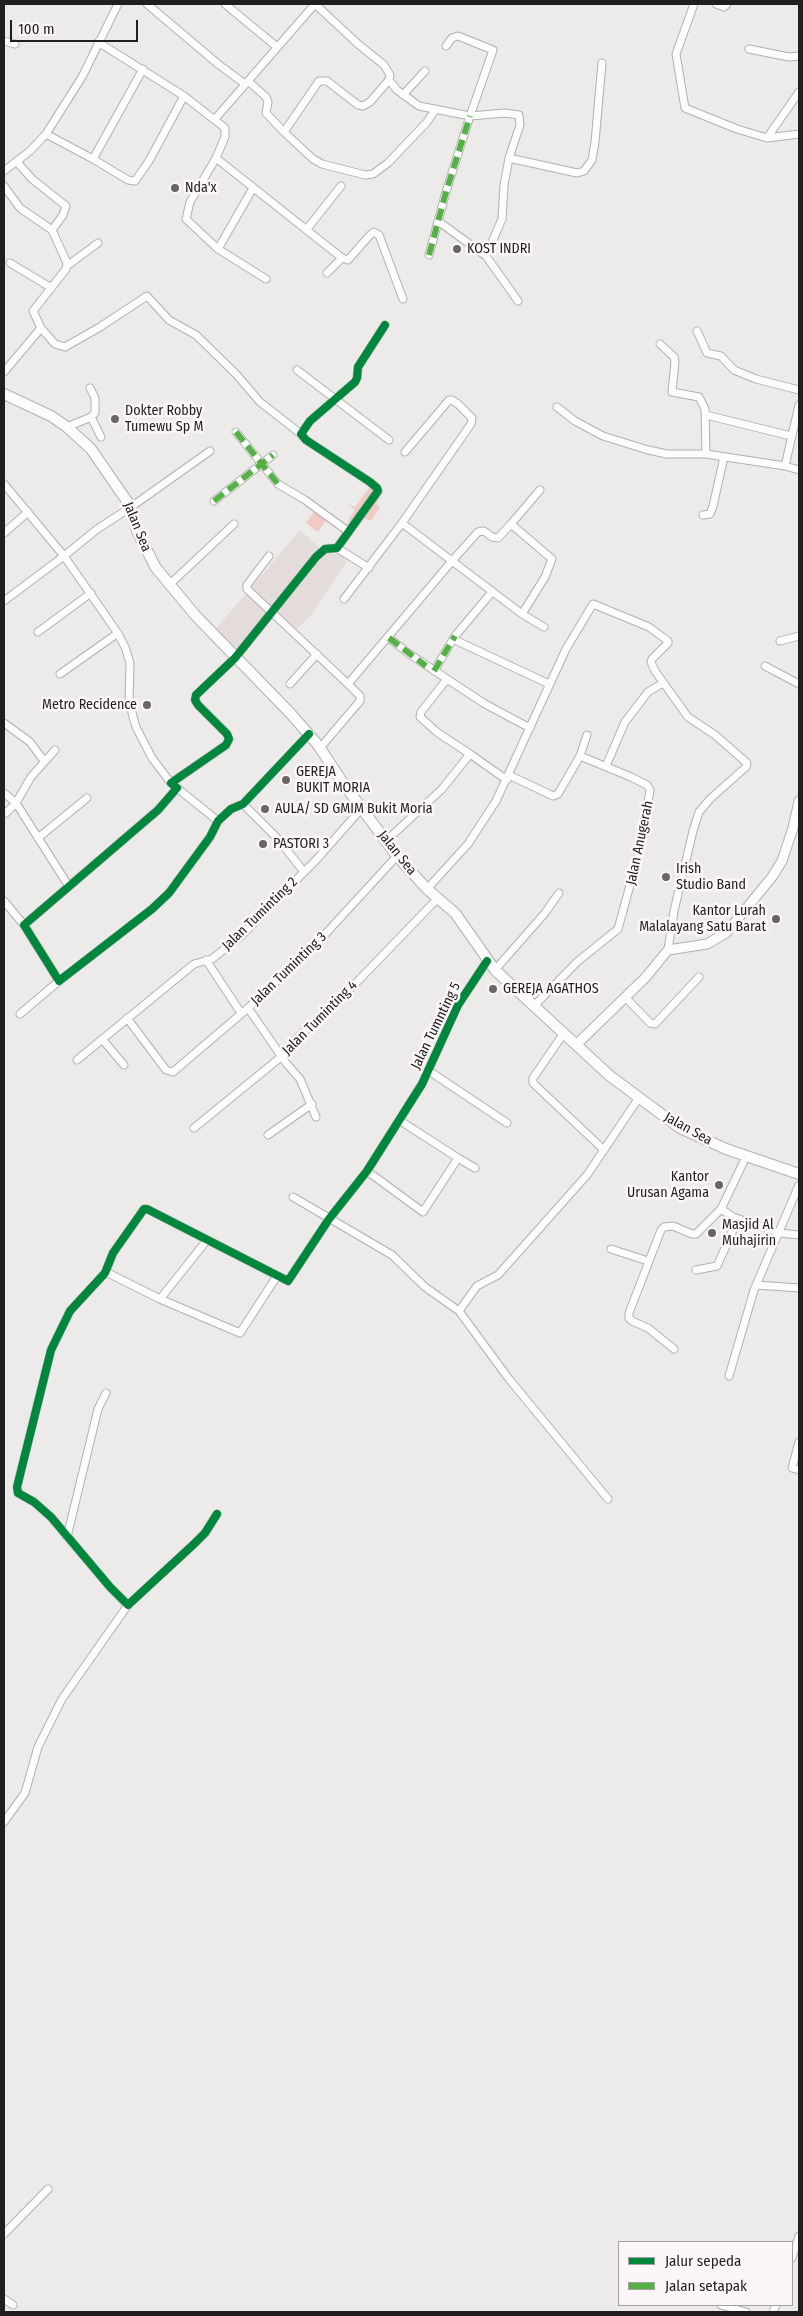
<!DOCTYPE html>
<style>
body{margin:0}
#map{position:relative;width:803px;height:2316px;overflow:hidden;background:#edebea;font-family:"Fira Sans Condensed",sans-serif}
canvas{display:block}
.frame{position:absolute;inset:0;border:5px solid #201e1e;pointer-events:none}
.legend{position:absolute;left:618px;top:2241px;width:175px;height:65px;box-sizing:border-box;background:#fcf7f6;border:1px solid #a4a0a0;margin:0;padding:6px 9px;list-style:none;font-size:15px;color:#201e1e}
.legend li{display:flex;align-items:center;gap:10px;height:25px}
.legend b{width:25px;border:1px solid #a4a0a0}
.scale{position:absolute;left:10px;top:20px;width:128px;height:22px;box-sizing:border-box;border:2px solid #201e1e;border-top:0;padding-left:6px;font-size:15px;line-height:18px;white-space:nowrap;color:#201e1e;-webkit-text-stroke:4px #fcf7f6;paint-order:stroke}
</style>
<div id="map">
<canvas width="803" height="2316"></canvas>
<div class="frame"></div>
<ul class="legend">
<li><b style="height:6px;background:#00873e"></b>Jalur sepeda</li>
<li><b style="height:6px;background:#55b145"></b>Jalan setapak</li>
</ul>
<div class="scale">100 m</div>
</div>
<script>
const ctx = document.querySelector('canvas').getContext('2d');
ctx.lineJoin = 'round';
function fill(path, color) { ctx.fillStyle = color; ctx.fill(path, 'evenodd'); }
const poly = rows => new Path2D(rows.map(r => 'M' + r).join(''));
function strokePath(path, color, width, dash) { ctx.strokeStyle = color; ctx.lineWidth = width; ctx.lineCap = dash ? 'butt' : 'round'; ctx.setLineDash(dash || []); ctx.stroke(path); }
function label(font, color, halo, rows, align = 'center') {
  ctx.font = font + ' "Fira Sans Condensed",sans-serif'; ctx.lineWidth = 5; ctx.setLineDash([]); ctx.textBaseline = 'middle'; ctx.strokeStyle = halo; ctx.fillStyle = color; for (const [text, x, y, turn = 0] of rows) {
    ctx.save(); ctx.translate(x, y); ctx.rotate((+turn || 0) * Math.PI / 180); ctx.textAlign = isNaN(turn) ? turn : align; if (halo) ctx.strokeText(text, 0, 0); ctx.fillText(text, 0, 0); ctx.restore();
  }
}
fill(poly([
 [300,530,319,547,335,555,339,552,349,558,312,614,295,631,273,611,236,657,214,631]
]), '#e4dcda');
fill(poly([
 [372,484,383,492,376,504,380,507,371,521,357,515,351,523,348,521,355,510,346,502,355,507],
 [316,509,329,516,318,532,306,523]
]), '#f0cbc3');
const minor = poly([
 [147,4,218,64,245,84],
 [225,4,277,47],
 [315,4,358,44,384,65,390,75,389,80,370,102,363,106,358,105,327,81,319,81,284,132,313,159,322,164,365,175,373,174,388,163,427,122,435,110],
 [694,4,676,54,685,108,737,129,767,138,799,134],
 [716,4,724,7,727,4],
 [4,41,15,44],
 [98,42,184,96],
 [749,49,789,57,799,56],
 [389,80,397,90,419,106,470,116,493,50,458,36,452,38,446,46],
 [248,81,266,97,268,102,266,113,284,132],
 [403,95,425,71],
 [215,119,315,4],
 [46,134,93,159,128,180,135,181,149,161,184,96,225,128,225,137,216,158,342,258,327,273],
 [767,138,799,92],
 [216,158,190,202,186,219,218,249,266,279],
 [509,158,577,173,584,171,592,160,595,142,602,63],
 [93,159,143,69],
 [17,162,32,179,66,206,63,215,52,230],
 [4,171,30,151,46,134,82,77,118,4],
 [4,186,20,208,52,230,67,263,66,269,33,311,41,328,4,372],
 [438,221,486,256],
 [307,229,341,186],
 [218,249,253,188],
 [429,255,446,192,470,116,505,113,519,115,520,125,509,158,504,185,502,219,486,256,518,301],
 [342,258,348,260,370,235,374,232,379,235,403,299],
 [10,263,50,287],
 [67,266,98,243],
 [41,328,55,344,65,347,100,327,147,296,169,320,196,335,236,374,260,402,301,434],
 [697,331,707,353,721,356,734,370,756,379,799,390],
 [660,344,674,357,675,362,672,392,699,397,705,409,706,454],
 [297,370,389,440],
 [799,405,785,466,799,470],
 [557,407,575,421,603,436,648,450,667,454,706,454,785,466],
 [706,415,791,436],
 [91,417,101,437],
 [67,427,91,417,95,413,95,398,90,388],
 [236,432,278,484,305,500,349,532],
 [4,484,64,556,96,530,131,507,210,451],
 [540,490,511,524,552,559,545,577,522,614,544,627],
 [214,501,273,455],
 [703,515,710,514,713,506,724,457],
 [402,523,471,424,472,418,458,404,452,400,449,400,405,452],
 [4,533,28,512],
 [337,548,369,568],
 [269,556,247,585,247,589,348,684,452,561,522,614],
 [169,585,234,524],
 [492,592,455,636,455,640,549,684],
 [344,599,402,523,452,561,478,532,484,531,492,537,498,538,511,524],
 [4,601,64,556,117,632,125,647,130,663,129,702,136,727,152,758,171,783],
 [38,632,91,593],
 [389,638,408,653,447,679],
 [780,641,799,636],
 [765,666,799,684],
 [434,671,455,636],
 [60,674,118,633],
 [290,684,317,654],
 [4,723,30,742,44,761],
 [309,734,243,804,231,809,218,821,210,837,169,893,152,909,59,981,24,925,158,810,177,788,171,783,226,745,229,739,227,734,198,705,195,700,196,695,235,658,316,557,325,549,337,548,378,491,377,488,370,482,306,440,301,434,310,421,355,382,357,378,358,367,385,325],
 [320,748,360,701,360,696,348,684],
 [470,754,507,780],
 [580,756,587,735],
 [606,766,625,722,648,692,663,683],
 [509,775,553,796,558,794,580,756,631,777,647,785,650,790,641,845,618,929,577,962,534,1006],
 [177,788,218,821],
 [4,793,16,803,31,777,55,750],
 [243,804,279,840,304,872],
 [6,813,16,803,68,885],
 [38,838,87,798],
 [386,841,442,789,470,754,438,733,420,717,421,712,447,679,485,704,530,728],
 [427,889,468,844,496,801,566,649,593,604,649,627,668,641,668,643,652,659,651,662,655,671,688,717,715,735,747,763,746,767,710,799,699,812,693,831,674,911,668,950],
 [4,901,24,925],
 [206,960,241,1013],
 [495,970,545,913,559,893],
 [625,997,650,1023,655,1024,699,977],
 [248,1008,286,1063,300,1079,316,1117],
 [20,1014,59,981],
 [127,1018,166,1070,173,1072,248,1008,317,943,397,856],
 [564,1033,533,1078,533,1083,604,1150],
 [102,1039,124,1065],
 [77,1060,194,964,212,959,241,936,317,859,362,808],
 [429,1071,507,1123],
 [399,1120,458,1158],
 [194,1128,281,1057,293,1042,358,981,438,898],
 [268,1135,312,1104],
 [746,1157,721,1209,733,1217,780,1233,799,1235],
 [367,1171,423,1212,458,1158,475,1168],
 [293,1197,392,1255,425,1287,459,1311],
 [611,1249,648,1261],
 [696,1270,717,1266,738,1219],
 [106,1272,160,1299,207,1240],
 [756,1285,799,1288],
 [160,1299,240,1333,277,1276],
 [674,1349,648,1328,632,1321,629,1318,629,1313,661,1230,664,1227,673,1226,692,1234,696,1234,721,1209],
 [729,1376,754,1290,799,1185],
 [799,1442,792,1468,799,1470],
 [608,1499,509,1379,459,1311,477,1286,498,1275,587,1175,638,1099],
 [217,1514,205,1533,194,1544,128,1605,110,1587,51,1517,34,1502,18,1493,17,1487,51,1350,70,1311,105,1273,113,1253,144,1209,147,1209,288,1281,329,1219,367,1171,422,1084,458,1005,487,961],
 [67,1537,98,1409,106,1393],
 [4,1822,25,1793,38,1747,62,1699,128,1605],
 [4,2234,48,2189],
 [792,2258,799,2236],
 [4,2299,13,2305],
 [721,2305,746,2312],
 [773,2312,776,2305]
]);
const tertiary = poly([
 [577,1044,646,977,668,950,707,944,726,933,772,877,782,861,793,828,799,801]
]);
const secondary = poly([
 [4,394,51,416,67,427,91,449,131,507,137,531,156,568,196,616,291,714,318,745,343,783,397,856,427,889,455,913,495,970,610,1076,680,1128,726,1149,799,1174]
]);
strokePath(minor, '#b2b0b0', 9);
strokePath(tertiary, '#b2b0b0', 11);
strokePath(secondary, '#b2b0b0', 12);
strokePath(minor, '#fcfcfc', 7);
strokePath(tertiary, '#fcfcfc', 9);
strokePath(secondary, '#fcfcfc', 10);
strokePath(poly([
 [429,255,446,192,470,116],
 [236,432,278,484],
 [214,501,273,455],
 [389,638,426,666],
 [434,671,455,636]
]), '#55b145', 6, [12, 6]);
strokePath(poly([
 [309,734,243,804,231,809,218,821,210,837,169,893,152,909,59,981,24,925,158,810,177,788,171,783,226,745,229,739,227,734,198,705,195,700,196,695,235,658,316,557,325,549,337,548,378,491,377,488,370,482,306,440,301,434,310,421,355,382,357,378,358,367,385,325],
 [217,1514,205,1533,194,1544,128,1605,110,1587,51,1517,34,1502,18,1493,17,1487,51,1350,70,1311,105,1273,113,1253,144,1209,147,1209,288,1281,329,1219,367,1171,422,1084,458,1005,487,961]
]), '#00873e', 8);
for (const [x, y, r, color] of [
 [175,188,5,"#686665"],
 [457,249,5,"#686665"],
 [115,419,5,"#686665"],
 [147,705,5,"#686665"],
 [286,780,5,"#686665"],
 [265,809,5,"#686665"],
 [263,844,5,"#686665"],
 [666,877,5,"#686665"],
 [776,919,5,"#686665"],
 [493,989,5,"#686665"],
 [719,1185,5,"#686665"],
 [712,1233,5,"#686665"]
]) { const dot = new Path2D(); dot.arc(x, y, r, 0, 2 * Math.PI); ctx.fillStyle = color; ctx.fill(dot); strokePath(dot, '#fcf7f6', 2); }
label('14px', '#201e1e', '#fcf7f6', [
 ["Nda'x",185,188],
 ["KOST INDRI",467,249],
 ["Dokter Robby",125,411],
 ["Tumewu Sp M",125,427],
 ["Metro Recidence",137,705,"right"],
 ["GEREJA",296,772],
 ["BUKIT MORIA",296,788],
 ["AULA/ SD GMIM Bukit Moria",275,809],
 ["PASTORI 3",273,844],
 ["Irish",676,869],
 ["Studio Band",676,885],
 ["Kantor Lurah",766,911,"right"],
 ["Malalayang Satu Barat",766,927,"right"],
 ["GEREJA AGATHOS",503,989],
 ["Kantor",709,1177,"right"],
 ["Urusan Agama",709,1193,"right"],
 ["Masjid Al",722,1225],
 ["Muhajirin",722,1241]
], 'left');
label('14px', '#201e1e', '#fcf7f6', [
 ["Jalan Sea",137,527,68],
 ["Jalan Anugerah",640,843,-78],
 ["Jalan Sea",397,853,51],
 ["Jalan Tuminting 2",260,914,-44],
 ["Jalan Tuminting 3",289,969,-44],
 ["Jalan Tuminting 4",320,1018,-45],
 ["Jalan Tumnting 5",436,1026,-64],
 ["Jalan Sea",688,1129,29]
]);
</script>
